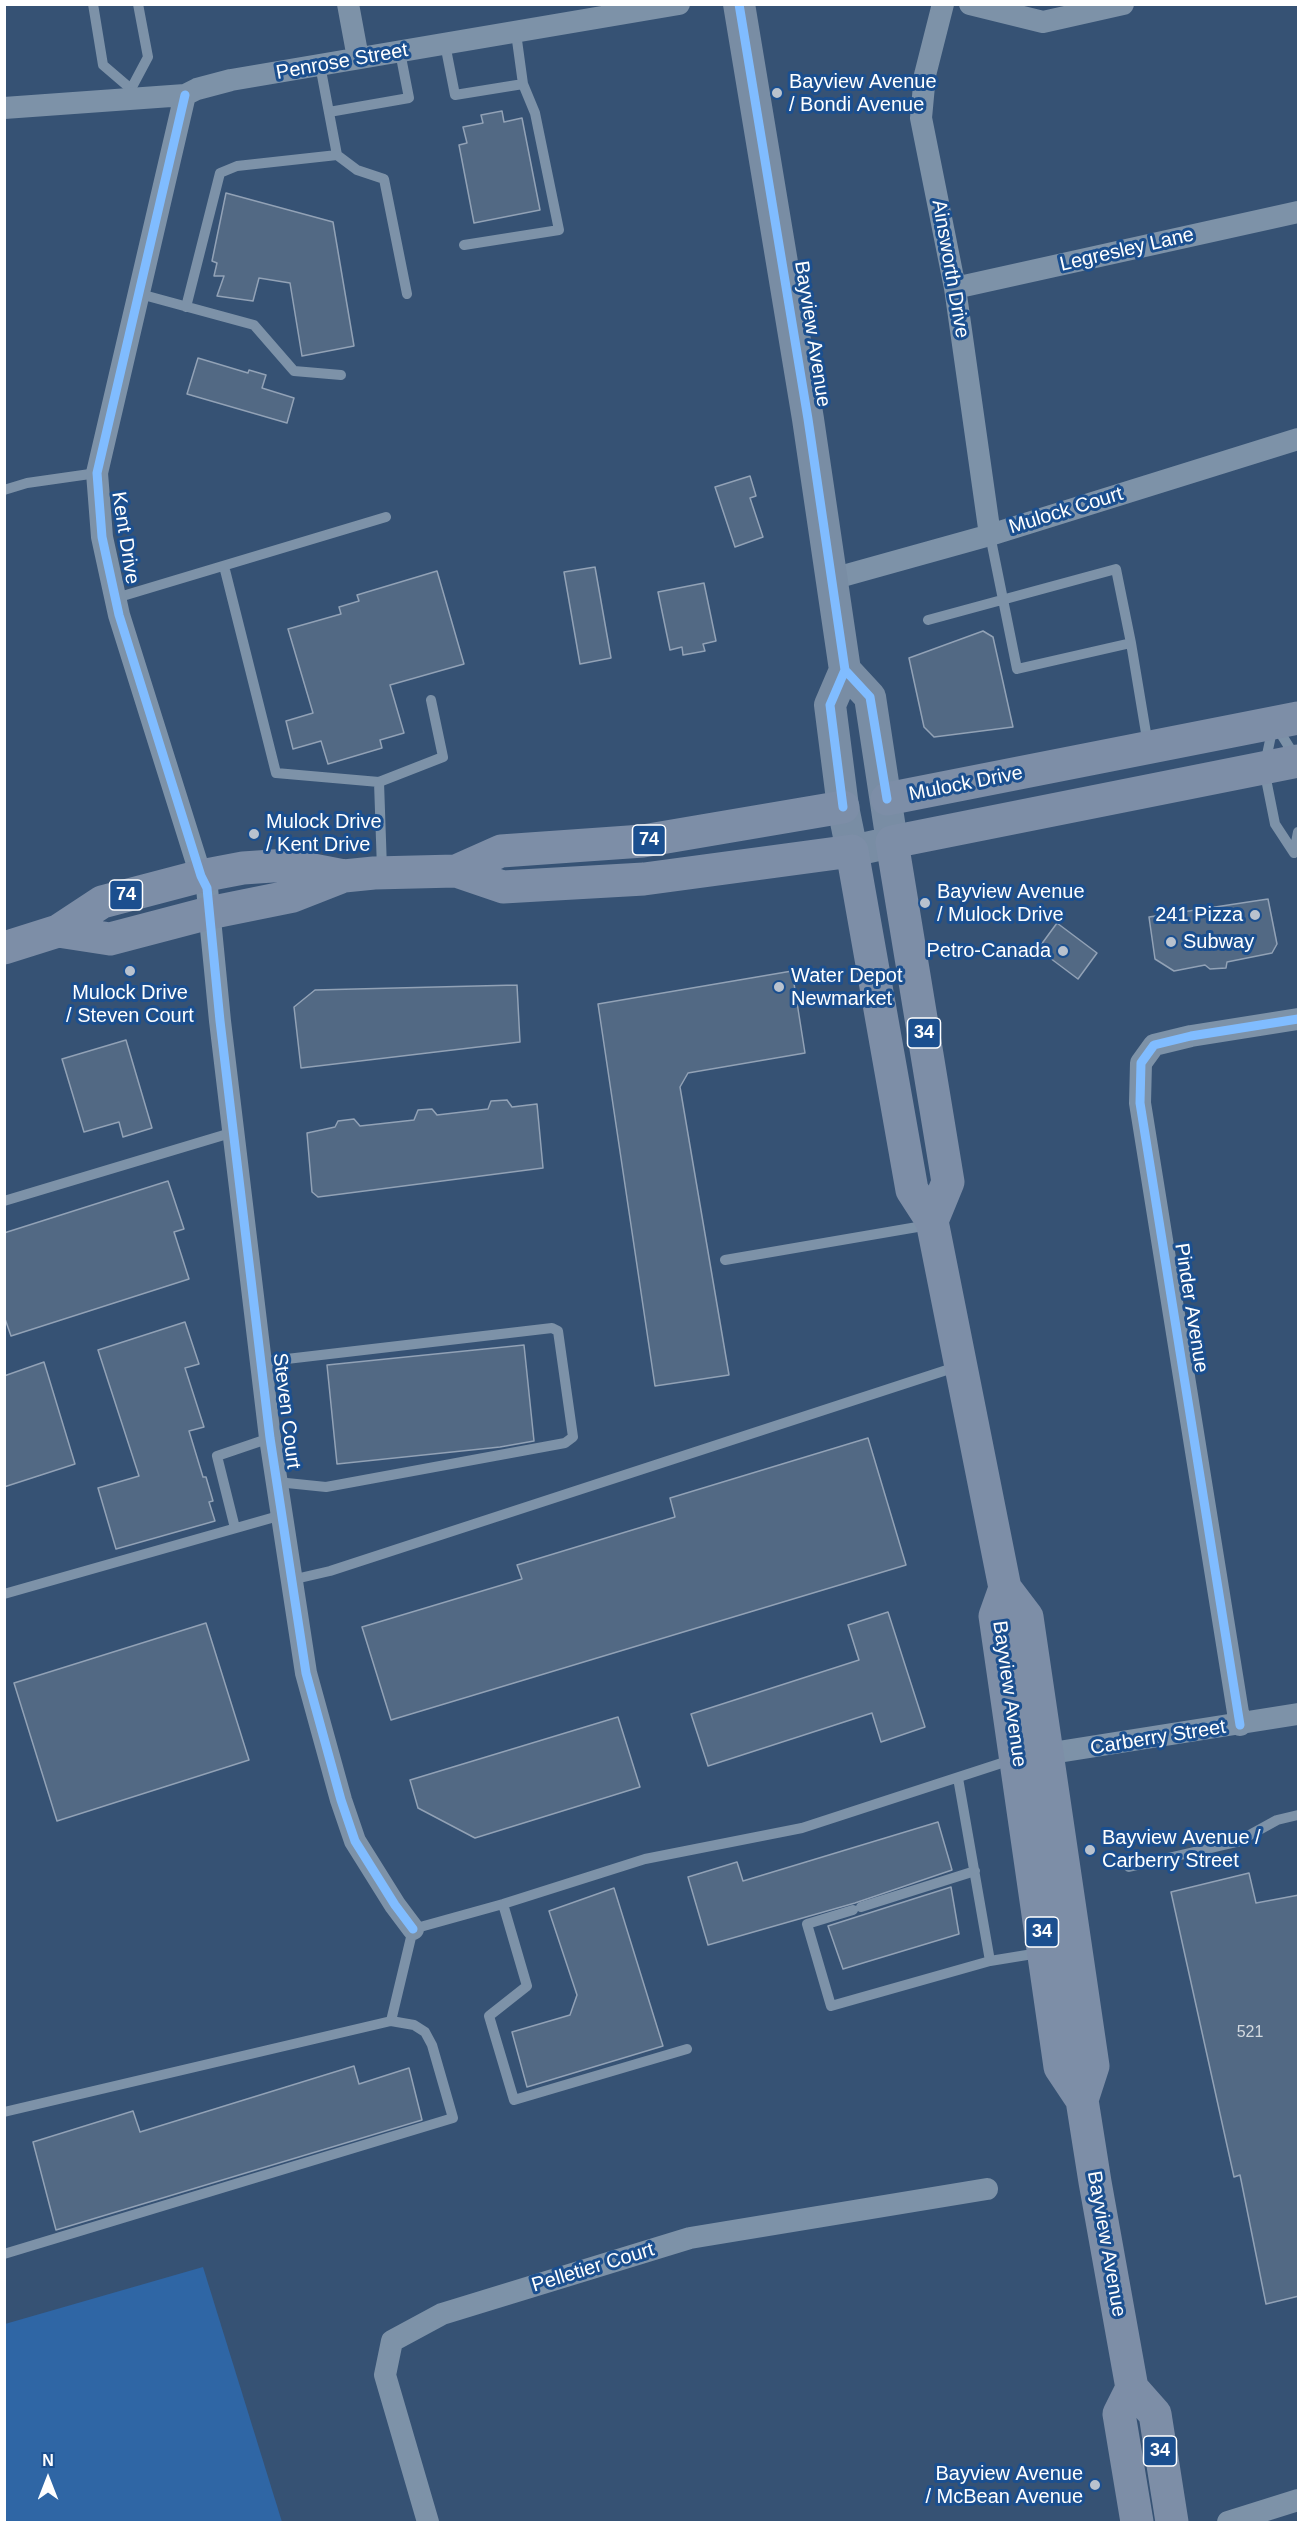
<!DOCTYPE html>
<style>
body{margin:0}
#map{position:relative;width:1303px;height:2527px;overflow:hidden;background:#365274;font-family:Arial,sans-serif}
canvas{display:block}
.frame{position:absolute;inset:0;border:6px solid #fff;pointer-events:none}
.north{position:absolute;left:18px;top:2449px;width:60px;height:60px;-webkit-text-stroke:4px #1b4f8f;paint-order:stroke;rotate:0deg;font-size:16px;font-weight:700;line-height:24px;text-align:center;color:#fff}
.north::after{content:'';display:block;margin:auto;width:21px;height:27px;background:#fff;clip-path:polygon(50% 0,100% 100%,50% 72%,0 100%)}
</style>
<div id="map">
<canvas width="1303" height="2527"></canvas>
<div class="frame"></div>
<div class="north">N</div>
</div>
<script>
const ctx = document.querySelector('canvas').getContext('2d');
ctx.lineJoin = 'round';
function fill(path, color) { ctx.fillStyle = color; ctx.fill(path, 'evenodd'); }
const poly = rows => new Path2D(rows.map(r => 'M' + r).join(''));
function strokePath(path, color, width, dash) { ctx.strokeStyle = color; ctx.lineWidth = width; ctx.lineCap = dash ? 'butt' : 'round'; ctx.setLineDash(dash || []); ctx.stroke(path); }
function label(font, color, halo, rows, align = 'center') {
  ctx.font = font + ' Arial,sans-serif'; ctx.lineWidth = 6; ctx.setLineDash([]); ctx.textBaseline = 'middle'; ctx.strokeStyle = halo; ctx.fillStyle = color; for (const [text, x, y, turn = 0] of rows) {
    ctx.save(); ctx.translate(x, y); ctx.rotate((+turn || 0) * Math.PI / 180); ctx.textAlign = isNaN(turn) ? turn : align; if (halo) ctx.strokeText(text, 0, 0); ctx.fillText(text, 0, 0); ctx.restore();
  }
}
fill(poly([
 [203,2267,282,2522,5,2522,5,2324]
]), '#2f66a5');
const building = poly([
 [502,111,504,122,522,118,540,210,474,223,459,145,467,143,463,127,483,123,481,115,502,111],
 [226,193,333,222,354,346,302,356,290,283,259,278,253,301,217,296,224,276,214,276,217,263,212,261,226,193],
 [198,358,248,373,249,370,266,375,262,388,294,398,287,423,187,394,198,358],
 [750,476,756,496,750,498,763,537,735,547,715,487,750,476],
 [595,567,611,658,580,664,564,572,595,567],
 [437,571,464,664,390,685,404,733,380,740,382,748,328,764,321,741,293,749,286,721,313,713,288,629,341,614,339,607,359,601,357,595,437,571],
 [704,583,716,641,703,644,705,651,683,655,682,647,670,650,658,592,704,583],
 [983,631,993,637,1013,727,934,737,924,727,909,658,983,631],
 [1268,899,1277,944,1272,953,1227,962,1226,968,1210,969,1205,965,1174,971,1155,959,1149,917,1268,899],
 [1057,923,1097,953,1078,979,1038,949,1057,923],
 [792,971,805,1053,688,1073,680,1087,729,1375,655,1386,598,1004,792,971],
 [517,985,520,1042,301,1068,294,1007,315,990,517,985],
 [126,1040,152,1128,123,1137,119,1122,84,1132,62,1059,126,1040],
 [507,1100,512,1107,537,1104,543,1168,318,1197,312,1192,307,1133,335,1127,338,1121,354,1119,360,1126,414,1120,418,1110,432,1109,437,1115,488,1109,491,1101,507,1100],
 [168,1181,184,1229,174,1232,189,1279,11,1336,4,1316,4,1233,168,1181],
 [185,1322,199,1364,185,1368,204,1427,189,1431,203,1477,206,1477,213,1501,209,1502,215,1521,116,1549,98,1488,139,1476,98,1350,185,1322],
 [524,1345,534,1441,500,1447,337,1464,327,1365,524,1345],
 [44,1362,75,1464,4,1487,4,1376,44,1362],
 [868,1438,906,1565,391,1720,362,1627,522,1579,517,1565,675,1517,670,1498,868,1438],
 [888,1612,925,1727,881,1742,872,1713,708,1766,691,1714,859,1660,848,1625,888,1612],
 [206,1623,249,1760,57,1821,14,1683,206,1623],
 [618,1717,640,1787,475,1838,418,1808,410,1780,618,1717],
 [938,1822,952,1870,855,1903,708,1945,688,1877,737,1862,743,1881,938,1822],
 [1249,1873,1256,1903,1299,1895,1299,2296,1266,2304,1240,2175,1234,2177,1171,1892,1249,1873],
 [951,1887,959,1934,843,1969,828,1926,951,1887],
 [614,1888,663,2046,527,2087,512,2032,570,2015,577,1995,549,1911,614,1888],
 [354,2066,359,2084,409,2068,422,2120,56,2230,33,2142,133,2111,140,2132,354,2066]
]);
fill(building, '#526984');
strokePath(building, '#92a2b6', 1.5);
strokePath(poly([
 [93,4,103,65,131,89],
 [445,44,455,95,523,84,516,33],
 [133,100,131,89,148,57,138,4],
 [329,112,409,98,400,52],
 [337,155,357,170,384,179,407,294],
 [464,245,559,230,535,113,523,84],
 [140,294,254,325,294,371,341,375],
 [186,307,220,173,237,166,337,155,320,65],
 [4,490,27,483,97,473],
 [990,535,1017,669,1131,643],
 [224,566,276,773,379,782,443,757,431,700],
 [116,598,386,517],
 [928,620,1116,569,1131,643,1148,745],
 [1273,726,1264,769,1275,824,1294,853],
 [1276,726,1296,758],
 [379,782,382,869],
 [1294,853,1298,832],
 [4,1201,234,1132],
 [725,1260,929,1225],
 [261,1362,552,1328,558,1331,573,1437,565,1443,326,1487,277,1482],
 [235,1528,217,1456,270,1438],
 [291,1580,330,1571,959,1366],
 [4,1594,282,1515],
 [958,1778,990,1961],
 [1129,1867,1237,1842,1277,1820,1298,1815],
 [503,1904,527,1986,489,2016,514,2100,687,2049],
 [861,1907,975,1871],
 [853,1910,807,1924,831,2006,990,1961,1039,1953],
 [391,2021,413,1929,503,1904,645,1859,802,1828,1011,1760],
 [4,2112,391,2021,414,2025,425,2032,432,2045,453,2118,4,2254]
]), '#7d92a8', 10);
strokePath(poly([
 [348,4,358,58],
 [943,4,925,75,921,118,955,288,990,535],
 [970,4,1043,22,1123,4],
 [185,95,97,473,102,537,119,615,201,876,207,888,220,1021,270,1438,306,1673,341,1800,355,1841,395,1905,413,1929],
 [4,108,185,95,197,89,231,80,679,4],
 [955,288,1298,212],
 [832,579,990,535,1298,439],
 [1240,1725,1140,1103,1141,1063,1154,1045,1191,1036,1298,1019],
 [1033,1756,1298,1714],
 [428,2522,385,2375,392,2341,442,2314,690,2238,987,2189],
 [1228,2522,1298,2500]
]), '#7d92a8', 22);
strokePath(poly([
 [739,4,808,419,845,670,830,705,843,807,852,851,892,842,870,697,845,670]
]), '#798da4', 32);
strokePath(poly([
 [887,799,1298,718],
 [456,871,501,851,643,841,843,807],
 [58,931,110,939,209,913,293,896,344,876,374,873,456,871,503,887,644,879,852,851,912,1190,932,1221,1005,1588,1027,1617,1093,2066,1082,2100,1095,2182,1132,2388,1155,2414,1172,2522],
 [4,948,58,931,102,902,201,876,243,868,287,865,344,876],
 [932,1221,948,1182,892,842,1298,761],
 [1005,1588,995,1616,1060,2067,1082,2100],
 [1132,2388,1119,2414,1137,2522]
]), '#7d8ea7', 33);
strokePath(poly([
 [739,4,808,419,845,670,830,705,843,807],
 [185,95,97,473,102,537,119,615,201,876,207,888,220,1021,270,1438,306,1673,341,1800,355,1841,395,1905,413,1929],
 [845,670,870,697,887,799],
 [1240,1725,1140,1103,1141,1063,1154,1045,1191,1036,1298,1019]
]), '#80bcff', 9);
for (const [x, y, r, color] of [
 [777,93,6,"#b9c2ce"],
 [254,834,6,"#b9c2ce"],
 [925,903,6,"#b9c2ce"],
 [1255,915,6,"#b9c2ce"],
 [1171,942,6,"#b9c2ce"],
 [1063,951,6,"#b9c2ce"],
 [130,971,6,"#b9c2ce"],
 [779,987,6,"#b9c2ce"],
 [1090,1850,6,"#b9c2ce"],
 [1095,2485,6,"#b9c2ce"]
]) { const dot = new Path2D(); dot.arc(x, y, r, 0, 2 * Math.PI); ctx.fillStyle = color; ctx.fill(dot); strokePath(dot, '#1b4f8f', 2); }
label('16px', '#d4dae0', null, [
 ["521",1250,2033]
]);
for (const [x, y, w] of [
 [649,840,33],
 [126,895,33],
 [924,1033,33],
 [1042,1932,33],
 [1160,2451,33]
]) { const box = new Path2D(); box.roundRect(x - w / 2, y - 15, w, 30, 4.5); ctx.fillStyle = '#1b4f8f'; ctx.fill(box); strokePath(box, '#fff', 1.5); }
label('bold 18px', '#fff', null, [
 ["74",649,840],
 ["74",126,895],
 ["34",924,1033],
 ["34",1042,1932],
 ["34",1160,2451]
]);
label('20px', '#fff', '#1b4f8f', [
 ["Penrose Street",342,62,-10],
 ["Legresley Lane",1127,250,-13],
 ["Ainsworth Drive",950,269,80],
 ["Bayview Avenue",812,334,81],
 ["Mulock Court",1066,511,-17],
 ["Kent Drive",125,538,81],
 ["Mulock Drive",966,784,-11],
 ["Pinder Avenue",1191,1308,81],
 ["Steven Court",286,1411,83],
 ["Bayview Avenue",1009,1694,82],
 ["Carberry Street",1158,1738,-9],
 ["Bayview Avenue",1106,2244,80],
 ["Pelletier Court",593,2268,-17]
]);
label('20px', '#fff', '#1b4f8f', [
 ["Bayview Avenue",789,82],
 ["/ Bondi Avenue",789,105],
 ["Mulock Drive",266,822],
 ["/ Kent Drive",266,845],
 ["Bayview Avenue",937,892],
 ["/ Mulock Drive",937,915],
 ["241 Pizza",1243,915,"right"],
 ["Subway",1183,942],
 ["Petro-Canada",1051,951,"right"],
 ["Water Depot",791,976],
 ["Newmarket",791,999],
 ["Mulock Drive",130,993,"center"],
 ["/ Steven Court",130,1016,"center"],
 ["Bayview Avenue /",1102,1838],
 ["Carberry Street",1102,1861],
 ["Bayview Avenue",1083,2474,"right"],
 ["/ McBean Avenue",1083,2497,"right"]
], 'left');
</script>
